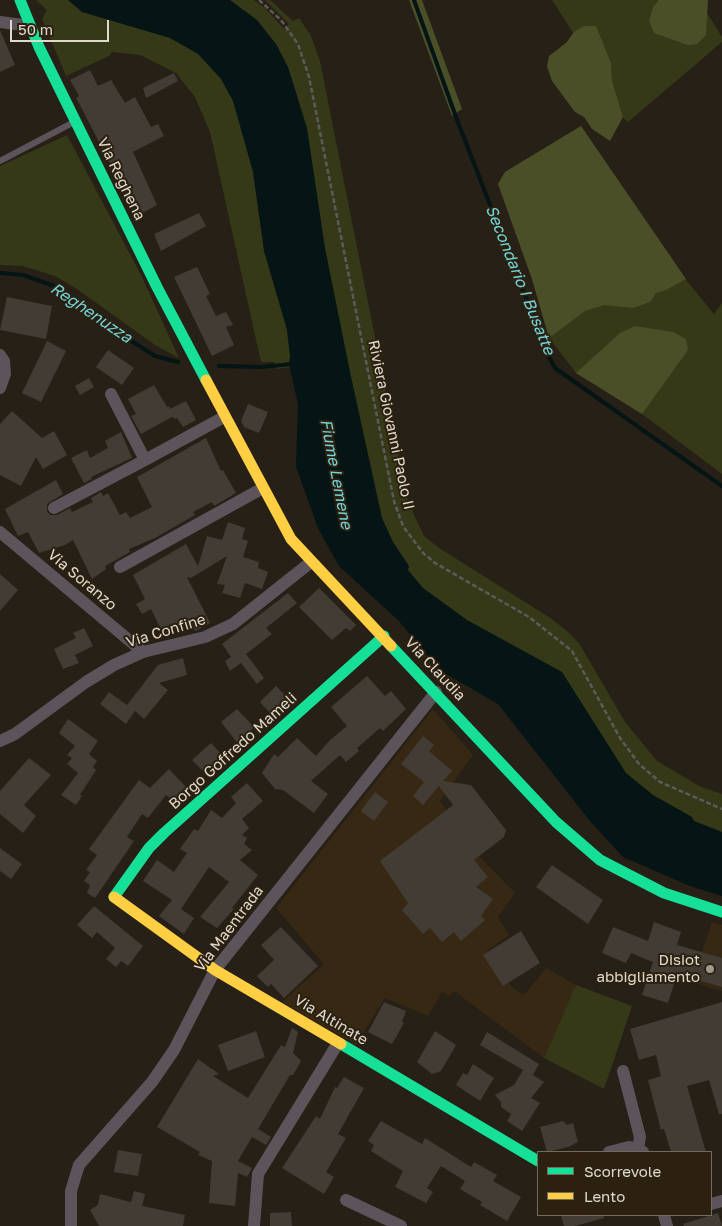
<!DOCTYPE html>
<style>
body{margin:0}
#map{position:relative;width:722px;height:1226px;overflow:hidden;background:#262016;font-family:"Golos Text",sans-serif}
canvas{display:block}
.legend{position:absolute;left:537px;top:1151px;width:175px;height:65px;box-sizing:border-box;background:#2c2110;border:1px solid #746b5c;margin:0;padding:6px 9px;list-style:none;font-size:15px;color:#e0d9ce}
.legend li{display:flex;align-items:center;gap:10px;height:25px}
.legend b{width:25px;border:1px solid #746b5c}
.scale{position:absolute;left:10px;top:20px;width:99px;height:22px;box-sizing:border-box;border:2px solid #e0d9ce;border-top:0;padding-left:6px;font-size:15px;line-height:18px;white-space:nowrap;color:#e0d9ce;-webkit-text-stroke:4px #2c2110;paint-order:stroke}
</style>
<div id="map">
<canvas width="722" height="1226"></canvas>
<ul class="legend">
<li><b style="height:6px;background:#16e098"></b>Scorrevole</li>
<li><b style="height:6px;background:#ffcf43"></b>Lento</li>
</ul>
<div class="scale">50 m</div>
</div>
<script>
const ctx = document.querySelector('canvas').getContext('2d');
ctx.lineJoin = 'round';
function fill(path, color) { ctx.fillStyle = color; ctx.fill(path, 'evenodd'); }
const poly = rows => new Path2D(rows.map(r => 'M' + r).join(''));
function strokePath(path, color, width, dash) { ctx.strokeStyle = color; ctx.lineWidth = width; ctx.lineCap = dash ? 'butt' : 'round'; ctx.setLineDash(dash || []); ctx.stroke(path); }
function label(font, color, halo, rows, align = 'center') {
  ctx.font = font + ' "Golos Text",sans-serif'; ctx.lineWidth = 4; ctx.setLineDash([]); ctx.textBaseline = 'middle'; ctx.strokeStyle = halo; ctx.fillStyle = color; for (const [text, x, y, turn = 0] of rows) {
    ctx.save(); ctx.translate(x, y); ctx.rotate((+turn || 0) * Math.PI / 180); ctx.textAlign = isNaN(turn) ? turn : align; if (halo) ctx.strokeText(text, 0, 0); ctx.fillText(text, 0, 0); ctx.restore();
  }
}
fill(poly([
 [433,709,473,755,440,801,472,849,515,893,498,917,509,935,486,952,513,988,524,995,546,968,576,985,544,1058,454,991,449,996,442,992,428,1016,385,998,356,1045,282,1002,324,964,276,908],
 [712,922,722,925,722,991,692,982]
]), '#362813');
fill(poly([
 [36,0,254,0,265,8,284,29,289,24,265,0,270,0,293,21,299,18,311,36,320,61,407,498,415,517,424,536,439,548,552,619,567,631,579,643,625,722,657,761,701,787,722,794,722,872,508,682,421,639,306,365,276,369,274,362,261,362,210,132,195,97,176,73,140,55,112,52,109,56,66,76,42,19,47,10],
 [552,0,699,0,722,37,722,42,628,122,623,117,612,80,611,63,575,36],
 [581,126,682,275,714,314,722,303,722,474,642,414,576,373,549,338,532,279,498,184,505,172],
 [67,135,141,275,179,358,155,345,77,289,55,276,23,266,0,265,0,166],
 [576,985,632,1006,604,1089,544,1058]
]), '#363917');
fill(poly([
 [409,0,422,0,462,109,452,116],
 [659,0,708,0,706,35,697,44,688,45,654,33,649,21,653,7],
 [584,26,596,26,611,63,612,80,623,117,610,141,592,129,584,117,575,112,552,81,547,66,549,56,566,43,574,32],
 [581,126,686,279,666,290,656,293,650,302,633,308,604,305,585,311,549,338,532,279,498,184,505,172],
 [635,326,673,332,686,339,688,350,642,414,576,373,620,333]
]), '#4a4f28');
fill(poly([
 [68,0,230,0,257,20,276,44,288,67,307,128,325,248,350,372,382,518,393,542,409,566,408,570,423,588,467,620,562,672,626,773,653,795,692,817,694,821,722,832,722,896,690,886,623,857,590,821,498,704,438,669,399,621,339,566,318,528,296,467,298,404,289,364,290,357,287,330,264,251,253,172,233,101,221,79,198,54,170,38,82,12]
]), '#051414');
strokePath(poly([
 [414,0,456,117,549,357,555,368,722,486],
 [0,273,23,275,54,286,110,327,155,356,178,362],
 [219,366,261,367,292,364]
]), '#051414', 4);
fill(poly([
 [0,30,15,65,0,72],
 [90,70,98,86,111,80,125,103,135,97,151,127,158,124,164,136,133,152,157,205,137,216,81,107,76,98,79,96,70,80],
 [174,73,178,81,146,98,143,88],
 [199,213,206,226,161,251,154,234],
 [197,267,210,294,206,296,216,316,226,312,233,325,226,327,234,345,212,356,174,277],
 [7,297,52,306,46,339,0,330],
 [47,341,66,351,41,402,22,393],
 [108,350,134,368,122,385,96,367],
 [89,378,94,387,80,395,75,386],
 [154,385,167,407,169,406,170,409,186,401,196,420,183,427,177,418,175,419,172,417,141,434,131,416,136,414,128,399],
 [248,404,268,412,259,433,244,427,241,421],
 [12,411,42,438,54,431,67,455,43,469,36,457,21,486,0,475,0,424],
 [121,432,132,458,91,477,92,479,84,483,71,458,87,450,90,458,108,448,105,441],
 [206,438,221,471,223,470,236,493,214,506,212,502,193,512,195,515,155,538,129,549,130,552,105,566,106,569,92,579,73,540,65,545,39,553,28,532,18,536,5,509,56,480,63,494,47,504,47,511,50,515,57,515,70,508,72,512,93,502,91,498,101,492,103,496,108,493,120,515,126,512,130,518,152,507,137,477],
 [228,522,245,528,242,539,248,541,243,557,259,562,258,568,268,572,262,589,245,583,240,598,222,593,225,585,217,584,227,556,191,578,187,577,210,623,195,631,190,622,165,637,151,609,142,614,136,604,145,599,133,575,186,544,198,566,207,536,222,540],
 [0,574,18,590,0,611],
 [319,588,356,625,350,631,346,628,332,640,299,607],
 [288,593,297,603,266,628,272,634,246,654,264,678,257,684,241,663,230,671,225,661,231,657,222,644],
 [84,628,93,646,75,655,79,663,63,669,54,649,76,638,73,633],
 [183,658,187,675,159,683,168,690,144,719,135,711,126,724,100,704,109,692,127,705,158,665],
 [367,676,385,696,391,691,406,709,383,731,380,728,357,748,359,751,346,762,340,755,311,781,328,794,314,813,283,790,275,789,262,773,274,754,278,757,297,738,316,756,330,740,347,726,331,707],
 [276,686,290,700,282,708,280,705,271,714,260,702],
 [237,709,254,727,239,745,221,722],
 [68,719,98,741,89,754,97,761,93,767,96,770,80,795,82,796,76,805,61,795,78,773,67,764,72,758,67,755,75,746,59,733],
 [423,736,434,745,429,751,452,771,443,781,471,785,506,830,504,837,474,860,488,877,476,887,493,899,481,916,485,920,461,941,454,932,442,942,430,928,423,934,402,910,408,903,380,861,453,805,439,786,423,805,413,796,424,782,401,764],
 [211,743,224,757,206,774,192,760],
 [29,758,51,775,24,805,36,816,23,833,0,814,0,791],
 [169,769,188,789,174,802,166,795,148,818,142,814,127,837,134,841,95,898,87,893,90,885,84,881,90,872,86,870,97,855,89,849,139,780,150,788],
 [247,783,263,801,242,819,249,828,242,835,247,838,244,844,252,850,240,860,258,875,232,908,234,909,217,928,200,917,229,882,209,867,181,909,194,918,184,934,159,916,172,900,143,881,157,860,174,872,187,853,180,849,194,829,198,831,211,810,222,818,236,803,231,797],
 [375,792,388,802,374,821,361,811],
 [0,848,22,864,11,879,0,871],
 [552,865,603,900,588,924,536,887],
 [94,906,143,946,128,966,121,961,116,967,106,959,115,948,97,932,92,938,77,925],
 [654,922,681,932,677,945,722,958,722,987,677,974,668,1003,642,995,653,962,631,953,626,963,602,953,613,927,648,941],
 [281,927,318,966,284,998,271,984,268,987,257,976,274,960,261,945],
 [521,931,540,963,503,986,483,955],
 [384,1002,406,1011,402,1022,404,1023,392,1044,368,1032],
 [722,1002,722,1114,719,1114,709,1080,687,1086,706,1152,671,1152,664,1129,661,1130,648,1080,661,1076,656,1055,639,1060,630,1029],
 [292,1028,298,1032,293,1053,301,1061,293,1075,290,1075,258,1129,271,1137,266,1145,252,1137,238,1161,252,1168,247,1177,238,1173,235,1206,209,1203,212,1161,198,1155,200,1152,157,1127,198,1059,219,1074,213,1076,248,1098,281,1045,285,1047],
 [256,1031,265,1057,228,1071,218,1045],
 [435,1031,456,1045,441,1071,432,1074,417,1062],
 [487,1032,539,1064,533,1075,544,1082,531,1098,540,1103,522,1131,507,1121,511,1114,501,1107,501,1102,495,1095,514,1085,523,1070,480,1045],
 [473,1064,494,1078,480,1101,456,1085,463,1073,467,1075],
 [344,1077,364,1088,338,1134,346,1138,326,1172,334,1177,324,1194,282,1168,316,1116,320,1119,335,1087,337,1088],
 [381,1121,422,1144,425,1138,471,1167,474,1162,497,1175,493,1181,521,1197,507,1221,480,1205,482,1202,460,1189,465,1181,441,1166,427,1188,433,1192,426,1203,395,1187,403,1171,371,1151,374,1145,368,1141],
 [563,1121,567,1125,573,1123,578,1142,568,1147,547,1152,540,1127],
 [118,1150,142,1154,138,1176,114,1172],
 [134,1191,145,1194,142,1206,185,1215,183,1226,99,1226,90,1210,98,1205,100,1194,131,1202],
 [291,1212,292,1226,270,1226,270,1213],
 [718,1213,722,1226,684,1226,683,1224],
 [561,1215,604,1215,604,1218,575,1226,564,1226]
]), '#423c34');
strokePath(poly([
 [259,0,281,20,298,44,309,77,394,501,403,526,423,553,435,563,529,617,572,651,620,738,639,764,660,782,722,809]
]), '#5f595b', 2.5, [5, 2.5]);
strokePath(poly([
 [0,161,74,122]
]), '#5c545a', 6);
strokePath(poly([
 [0,22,30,26],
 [0,355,4,361,5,374,0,388],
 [111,394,145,460,224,417],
 [54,508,145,460],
 [0,532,143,652],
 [120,567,263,488],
 [0,741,15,734,86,682,114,665,143,652,205,637,233,624,311,562],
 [623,1071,640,1137,638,1149,643,1152],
 [609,1152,629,1147,638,1149],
 [346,1200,401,1226],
 [711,1204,722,1201],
 [664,1215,667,1226],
 [71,1226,71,1191,79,1165,152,1082,174,1050,215,970,436,692],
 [254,1226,258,1174,338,1043]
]), '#5c545a', 12);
strokePath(poly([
 [20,0,39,47,157,287,206,380],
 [391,646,556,822,600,860,664,893,722,912],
 [114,897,149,848,164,833,384,636],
 [341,1044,538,1161]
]), '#16e098', 11);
strokePath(poly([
 [206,380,291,539,391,646],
 [114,897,215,970,341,1044]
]), '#ffcf43', 11);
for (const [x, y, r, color] of [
 [710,969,5,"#9f988e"]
]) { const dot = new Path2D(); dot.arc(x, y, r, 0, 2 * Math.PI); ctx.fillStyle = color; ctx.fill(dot); strokePath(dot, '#2c2110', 2); }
label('15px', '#e0d9ce', '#2c2110', [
 ["Via Reghena",121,179,64],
 ["Riviera Giovanni Paolo II",391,425,78],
 ["Via Soranzo",82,580,40],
 ["Via Confine",166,631,-17],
 ["Via Claudia",435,669,47],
 ["Borgo Goffredo Mameli",233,751,-42],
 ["Via Maentrada",229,929,-53],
 ["Via Altinate",331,1020,31]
]);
label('15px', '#e0d9ce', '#2c2110', [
 ["Disiot",700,960],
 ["abbigliamento",700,977]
], 'right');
label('italic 16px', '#70d4da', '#2c2110', [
 ["Secondario I Busatte",520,280,68],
 ["Reghenuzza",91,313,34],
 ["Fiume Lemene",336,474,79]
]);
</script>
